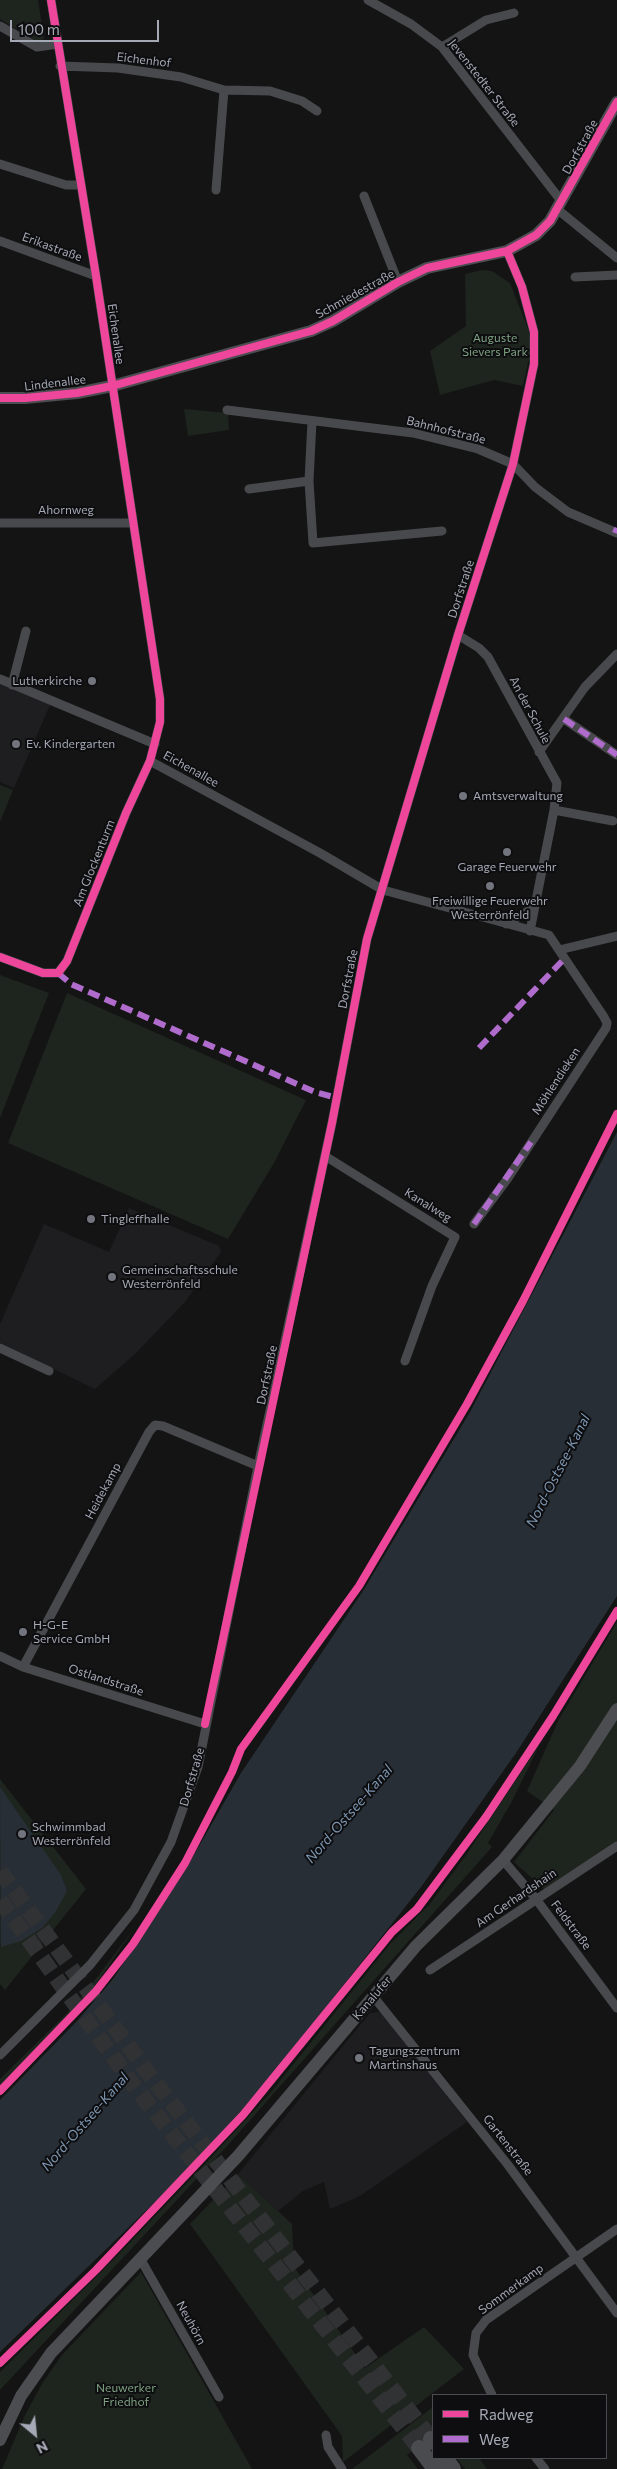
<!DOCTYPE html>
<meta charset="utf-8">
<style>
body{margin:0}
#map{position:relative;width:617px;height:2469px;overflow:hidden;background:#141414;font-family:Commissioner,sans-serif}
canvas{display:block}
.legend{position:absolute;left:432px;top:2394px;width:175px;height:65px;box-sizing:border-box;background:#0e0e10;border:1px solid #4a4c52;margin:0;padding:6px 9px;list-style:none;font-size:15px;color:#a5a9b5}
.legend li{display:flex;align-items:center;gap:10px;height:25px}
.legend b{width:25px;border:1px solid #4a4c52}
.north{position:absolute;left:10px;top:2409px;width:50px;height:50px;-webkit-text-stroke:4px #0e0e10;paint-order:stroke;rotate:152deg;font-size:14px;font-weight:700;line-height:20px;text-align:center;color:#a5a9b5}
.north::after{content:'';display:block;margin:auto;width:18px;height:22px;background:#a5a9b5;clip-path:polygon(50% 0,100% 100%,50% 72%,0 100%)}
.scale{position:absolute;left:10px;top:20px;width:149px;height:22px;box-sizing:border-box;border:2px solid #a5a9b5;border-top:0;padding-left:6px;font-size:15px;line-height:18px;white-space:nowrap;color:#a5a9b5;-webkit-text-stroke:4px #0e0e10;paint-order:stroke}
</style>
<div id="map">
<canvas width="617" height="2469"></canvas>
<ul class="legend">
<li><b style="height:6px;background:#ed469a"></b>Radweg</li>
<li><b style="height:6px;background:#b06ccc"></b>Weg</li>
</ul>
<div class="north">N</div>
<div class="scale">100 m</div>
</div>
<script>
const ctx = document.querySelector('canvas').getContext('2d');
ctx.lineJoin = 'round';
function fill(path, color) { ctx.fillStyle = color; ctx.fill(path, 'evenodd'); }
const poly = rows => new Path2D(rows.map(r => 'M' + r).join(''));
function strokePath(path, color, width, dash) { ctx.strokeStyle = color; ctx.lineWidth = width; ctx.lineCap = dash ? 'butt' : 'round'; ctx.setLineDash(dash || []); ctx.stroke(path); }
function label(font, color, halo, rows, align = 'center') {
  ctx.font = font + ' Commissioner,sans-serif'; ctx.lineWidth = 4; ctx.setLineDash([]); ctx.textBaseline = 'middle'; ctx.strokeStyle = halo; ctx.fillStyle = color; for (const [text, x, y, turn = 0] of rows) {
    ctx.save(); ctx.translate(x, y); ctx.rotate((+turn || 0) * Math.PI / 180); ctx.textAlign = isNaN(turn) ? turn : align; if (halo) ctx.strokeText(text, 0, 0); ctx.fillText(text, 0, 0); ctx.restore();
  }
}
fill(poly([
 [0,684,50,705,14,788,0,782],
 [129,1208,219,1246,221,1252,185,1302,135,1354,95,1389,0,1343,0,1324,44,1224,109,1252],
 [381,2012,467,2122,360,2196,330,2209,324,2182,303,2191,278,2211,238,2174,370,2013]
]), '#1e1e20');
fill(poly([
 [0,0,38,0,44,39,37,42,0,19],
 [482,270,492,271,510,283,529,331,530,354,523,386,494,380,440,395,430,351,466,326,465,274],
 [184,409,228,413,229,430,188,436],
 [0,785,13,790,0,822],
 [0,975,49,993,0,1118],
 [67,993,306,1100,274,1163,228,1239,8,1143],
 [617,1622,617,1842,546,1891,514,1862,554,1810,527,1791,559,1719],
 [540,1744,511,1803,488,1843,492,1847,229,2144,0,2390,0,2372,113,2260,205,2164,271,2092,390,1944,429,1905,466,1855],
 [0,1779,86,1889,5,1990,0,1984],
 [136,1926,93,1989,0,2085,0,2079,69,2011,91,1985],
 [238,2174,292,2224,294,2267,365,2368,424,2327,464,2369,343,2462,342,2436,190,2224],
 [141,2272,252,2469,2,2469,25,2415,43,2382,62,2355],
 [433,2407,433,2435,407,2455,418,2469,352,2469],
 [456,2458,479,2458,487,2469,465,2469]
]), '#1e241e');
fill(poly([
 [617,1132,617,1596,516,1753,421,1887,242,2113,159,2198,0,2352,0,2100,77,2021,113,1979,187,1867,241,1773,363,1591,470,1412],
 [0,1787,61,1875,67,1891,56,1911,42,1928,21,1941,1,1947]
]), '#282e35');
strokePath(poly([
 [0,1871,149,2074,431,2439],
 [0,1900,134,2086,419,2448]
]), '#313234', 16, [16, 8]);
strokePath(poly([
 [368,0,411,24,442,47,562,202],
 [0,26,37,47,58,44],
 [442,47,486,20,514,13],
 [60,66,118,68,181,77,224,90,270,91,302,101,317,111],
 [0,164,66,185,80,185],
 [216,190,224,90],
 [364,196,398,282],
 [557,209,617,258],
 [0,241,96,276],
 [575,277,617,275],
 [227,410,413,433,478,449,513,464,535,487,568,512,617,533],
 [312,421,309,481,313,543,442,531],
 [249,489,309,481],
 [0,523,132,523],
 [458,635,479,648,488,657,557,783,554,810,530,931],
 [0,679,155,744],
 [12,685,26,631],
 [564,719,617,755],
 [539,752,585,687,617,654],
 [150,761,320,853,383,890,549,935,559,950,604,1017,607,1023,606,1028,508,1178,474,1224],
 [554,810,613,821],
 [506,924,533,908],
 [559,950,617,936],
 [0,957,43,973,58,973,67,961,126,813,150,761,160,722,160,699,96,276,51,0],
 [325,1156,455,1237,432,1286,405,1361],
 [0,1348,49,1371],
 [0,1656,23,1667,205,1724],
 [23,1667,149,1432,155,1425,163,1426,258,1466],
 [503,1860,536,1899,617,2008],
 [430,1970,617,1846],
 [373,1996,508,2165,617,2313],
 [0,2055,90,1965,134,1910,171,1842,198,1767,258,1466,332,1123,367,939,458,635,513,464,534,364,534,332,522,287,507,251],
 [141,2260,219,2397],
 [492,2395,473,2355,476,2333,486,2320,617,2229],
 [326,2435,328,2447,342,2469],
 [536,2458,545,2469]
]), '#48494d', 9);
strokePath(poly([
 [0,398,25,398,77,393,112,386,311,331,333,321,398,282,427,268,507,251,536,235,550,221,617,102],
 [0,2440,21,2396,51,2353,238,2156,416,1946,503,1860,580,1766,617,1709]
]), '#4c4d51', 12);
strokePath(poly([
 [431,2439,433,2442],
 [419,2448,435,2469],
 [445,2458,453,2469]
]), '#4a4b4e', 16);
strokePath(poly([
 [615,533,617,528],
 [564,719,617,755],
 [58,973,71,984,315,1092,337,1098],
 [479,1048,565,958],
 [474,1224,531,1142]
]), '#b06ccc', 6, [12, 6]);
strokePath(poly([
 [0,398,25,398,77,393,112,386,311,331,333,321,398,282,427,268,507,251,536,235,550,221,617,102],
 [0,957,43,973,58,973,67,961,126,813,150,761,160,722,160,699,96,276,51,0],
 [205,1724,332,1123,367,939,458,635,513,464,534,364,534,332,522,287,507,251],
 [0,2091,96,1991,133,1944,185,1863,232,1772,241,1749,359,1586,467,1404,523,1301,617,1114],
 [0,2363,96,2270,243,2115,392,1932,417,1909,486,1817,553,1716,617,1611]
]), '#ed469a', 8);
for (const [x, y, r, color] of [
 [92,681,5,"#72757d"],
 [16,744,5,"#72757d"],
 [463,796,5,"#72757d"],
 [507,852,5,"#72757d"],
 [490,886,5,"#72757d"],
 [91,1219,5,"#72757d"],
 [112,1277,5,"#72757d"],
 [23,1632,5,"#72757d"],
 [22,1834,5,"#72757d"],
 [359,2058,5,"#72757d"]
]) { const dot = new Path2D(); dot.arc(x, y, r, 0, 2 * Math.PI); ctx.fillStyle = color; ctx.fill(dot); strokePath(dot, '#0e0e10', 2); }
label('12px', '#a5a9b5', '#0e0e10', [
 ["Eichenhof",144,60,7],
 ["Jevenstedter Straße",484,83,52],
 ["Dorfstraße",580,147,-61],
 ["Erikastraße",52,247,20],
 ["Schmiedestraße",355,294,-29],
 ["Eichenallee",116,334,82],
 ["Lindenallee",55,383,-7],
 ["Bahnhofstraße",446,430,14],
 ["Ahornweg",66,510],
 ["Dorfstraße",461,589,-72],
 ["An der Schule",530,710,62],
 ["Eichenallee",191,769,29],
 ["Am Glockenturm",94,863,-68],
 ["Dorfstraße",348,979,-79],
 ["Möhlendieken",556,1081,-57],
 ["Kanalweg",428,1205,32],
 ["Dorfstraße",267,1375,-78],
 ["Heidekamp",103,1491,-62],
 ["Ostlandstraße",106,1680,18],
 ["Dorfstraße",192,1777,-74],
 ["Am Gerhardshain",516,1898,-34],
 ["Feldstraße",571,1925,53],
 ["Kanalufer",372,1998,-50],
 ["Gartenstraße",508,2145,52],
 ["Sommerkamp",511,2289,-36],
 ["Neuhörn",191,2323,61]
]);
label('12px', '#7ca080', '#0e0e10', [
 ["Auguste",495,338],
 ["Sievers Park",495,352],
 ["Neuwerker",126,2388],
 ["Friedhof",126,2402]
]);
label('12px', '#a5a9b5', '#0e0e10', [
 ["Lutherkirche",82,681,"right"],
 ["Ev. Kindergarten",26,744],
 ["Amtsverwaltung",473,796],
 ["Garage Feuerwehr",507,867,"center"],
 ["Freiwillige Feuerwehr",490,901,"center"],
 ["Westerrönfeld",490,915,"center"],
 ["Tingleffhalle",101,1219],
 ["Gemeinschaftsschule",122,1270],
 ["Westerrönfeld",122,1284],
 ["H-G-E",33,1625],
 ["Service GmbH",33,1639],
 ["Schwimmbad",32,1827],
 ["Westerrönfeld",32,1841],
 ["Tagungszentrum",369,2051],
 ["Martinshaus",369,2065]
], 'left');
label('italic 14px', '#7c95b0', '#0e0e10', [
 ["Nord-Ostsee-Kanal",558,1471,-63],
 ["Nord-Ostsee-Kanal",349,1814,-49],
 ["Nord-Ostsee-Kanal",85,2122,-49]
]);
</script>
